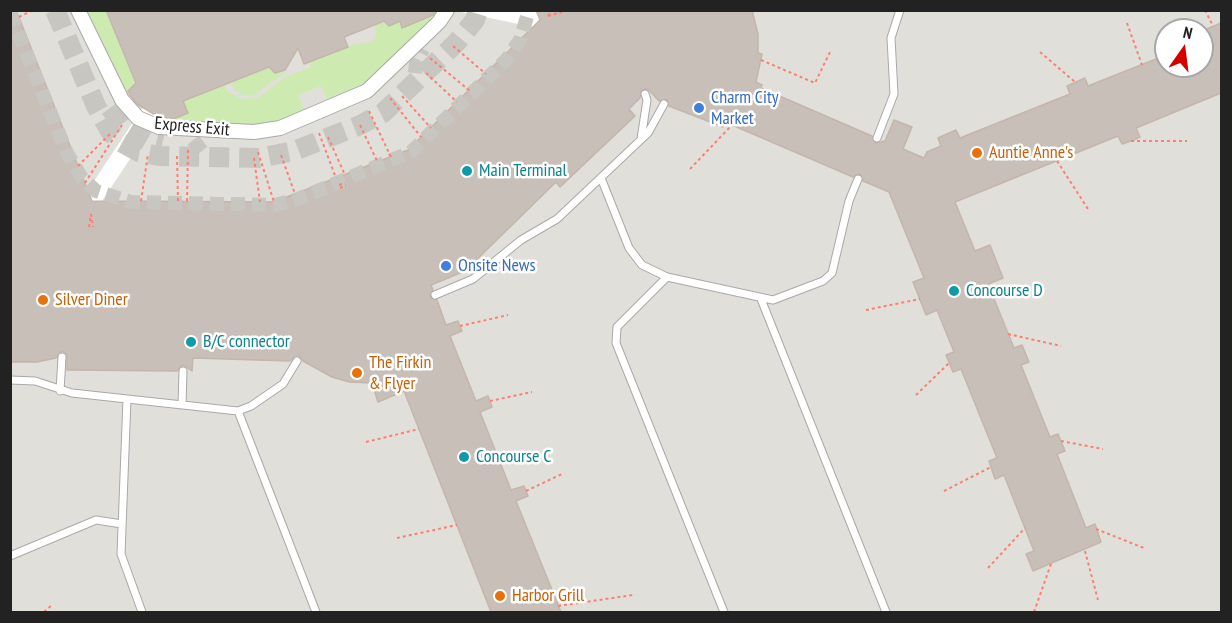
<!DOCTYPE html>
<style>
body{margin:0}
#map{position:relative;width:1232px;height:623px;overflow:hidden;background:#f2efe9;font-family:"PT Sans Narrow",sans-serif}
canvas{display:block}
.frame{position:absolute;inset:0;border:12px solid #222;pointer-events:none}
.north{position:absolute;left:1154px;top:18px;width:60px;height:60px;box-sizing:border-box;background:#fff;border:2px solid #a7a7a7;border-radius:50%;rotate:14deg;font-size:16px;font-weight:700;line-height:24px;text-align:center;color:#222}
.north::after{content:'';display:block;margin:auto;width:21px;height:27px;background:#d40000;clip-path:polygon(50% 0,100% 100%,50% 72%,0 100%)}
</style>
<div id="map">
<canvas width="1232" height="623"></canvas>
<div class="frame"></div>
<div class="north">N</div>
</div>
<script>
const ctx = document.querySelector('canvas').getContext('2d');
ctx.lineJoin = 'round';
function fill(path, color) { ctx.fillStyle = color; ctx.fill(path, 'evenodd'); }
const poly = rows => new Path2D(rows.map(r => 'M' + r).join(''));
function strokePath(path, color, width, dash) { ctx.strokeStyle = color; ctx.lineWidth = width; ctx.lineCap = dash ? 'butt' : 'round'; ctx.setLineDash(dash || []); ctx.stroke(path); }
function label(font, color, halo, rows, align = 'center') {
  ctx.font = font + ' "PT Sans Narrow",sans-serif'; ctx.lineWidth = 5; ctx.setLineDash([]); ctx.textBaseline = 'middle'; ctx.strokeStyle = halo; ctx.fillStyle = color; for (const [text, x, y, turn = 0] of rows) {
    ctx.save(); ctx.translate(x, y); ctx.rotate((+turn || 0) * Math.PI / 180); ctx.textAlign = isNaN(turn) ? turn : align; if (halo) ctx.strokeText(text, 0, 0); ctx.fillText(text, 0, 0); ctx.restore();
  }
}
fill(poly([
 [10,11,1221,11,1221,612,11,612],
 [1166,30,1202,30,1202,66,1166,66]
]), '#e1dfda');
fill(poly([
 [87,11,106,11,137,86,129,90,128,94,131,102,140,101,143,107,140,112,131,103],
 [426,11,440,11,366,85,350,93,349,90,327,99,321,86,298,95,305,112,275,124,259,126,164,122,188,113,183,101,225,85,227,91,241,99,258,98,285,77,311,67,310,62,351,45,372,42,376,36,375,25,384,22,385,24,400,22,402,27],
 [271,67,275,73,285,69,286,72,254,95,243,95,235,91,231,82]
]), '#cdebb0');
fill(poly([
 [456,11,536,11,540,20,533,27],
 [143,107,158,117,102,201,92,201,88,190]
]), '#fff');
const building = poly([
 [10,10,16,10,92,201,274,202,408,150,540,20,536,10,752,10,758,34,758,53,762,54,756,82,762,85,761,88,872,136,876,143,885,141,894,120,912,127,903,149,924,158,927,152,941,146,938,138,956,130,960,138,1070,94,1067,86,1085,78,1088,86,1166,55,1166,66,1202,66,1202,40,1206,39,1202,31,1221,23,1221,93,1136,128,1140,137,1131,141,1122,144,1118,136,955,202,975,251,990,245,1003,278,988,284,1014,348,1022,345,1029,362,1021,365,1050,437,1058,434,1065,451,1057,454,1086,528,1095,524,1101,542,1033,571,1026,554,1034,551,1004,475,995,479,989,461,997,458,961,369,953,372,946,355,954,352,937,310,926,315,913,282,924,278,889,192,863,181,860,174,853,177,725,122,723,127,669,106,667,99,659,101,648,89,641,90,640,98,629,109,635,116,560,187,556,182,465,271,431,285,433,290,430,297,437,300,446,325,458,321,462,331,450,336,476,401,488,396,492,407,480,412,511,490,524,486,528,496,516,501,561,612,491,612,404,391,378,402,372,383,349,382,332,377,303,361,298,355,290,361,193,358,192,371,183,365,177,371,67,370,67,355,62,351,56,358,37,362,10,362,10,10],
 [106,10,436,10,433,15,402,28,400,21,389,26,384,21,344,37,348,47,304,64,298,48,285,70,275,73,269,67,183,101,188,113,173,119,157,116,137,104,130,95,128,91,136,83,106,10]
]);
fill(building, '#c7bfb8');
strokePath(building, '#c4b6ab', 1.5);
strokePath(poly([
 [10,13,67,153,82,178,96,191,131,202,275,205,298,199,411,152,507,59,520,40,529,10],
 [415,73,416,63,423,49],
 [192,150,206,139]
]), '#c8c6c1', 14, [14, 7]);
strokePath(poly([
 [55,10,96,106,111,133,119,141,139,152,159,156,259,158,294,151,360,125,383,113,457,42,475,20,478,10],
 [110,108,125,128,149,142,162,145]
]), '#c8c6c1', 20, [20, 10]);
const lane = poly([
 [877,138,894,94,891,38,900,10],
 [641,139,647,100,645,94],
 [601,178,629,248,642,265,667,277,773,300,823,281,832,273,849,201,858,179],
 [667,277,617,327,616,343,724,612],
 [435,295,473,279,521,240,557,219,648,133,664,104],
 [761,299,886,612],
 [10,380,35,381,72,393,238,411,251,406,283,384,297,361],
 [60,391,62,357],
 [127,399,121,554,142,612],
 [182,405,183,371],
 [238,411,316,612],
 [10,556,96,520,122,524]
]);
const street = poly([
 [78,10,122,100,138,118,159,127,254,132,280,128,367,91,439,22,447,10]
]);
strokePath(lane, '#a9a9a9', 9);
strokePath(street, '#a9a9a9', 16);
strokePath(poly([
 [1205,10,1213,26],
 [548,16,562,12],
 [548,16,552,10],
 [19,17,33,10],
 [1127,23,1142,65],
 [453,46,486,74],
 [1040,52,1075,82],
 [430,58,470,91],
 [761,60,815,83,830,52],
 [426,73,457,102],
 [402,96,431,128],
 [390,98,421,137],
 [369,111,391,157],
 [360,125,378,163],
 [319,133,336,178],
 [328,137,345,175],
 [1131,141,1187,141],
 [258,152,274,202],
 [281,155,295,194],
 [177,156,178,201],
 [254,158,260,202],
 [1057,161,1088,209],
 [78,166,111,133],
 [690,169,732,125],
 [85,183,122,125],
 [339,185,345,183],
 [340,188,346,185],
 [141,201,148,154],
 [187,201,188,150],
 [91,214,93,227],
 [89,227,91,214],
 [866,310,920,299],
 [460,326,508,315],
 [1008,334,1061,346],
 [916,395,949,363],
 [490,401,532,392],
 [1061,441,1103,449],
 [366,442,419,429],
 [526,491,564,473],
 [944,491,991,467],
 [1096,529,1144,548],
 [397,538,457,525],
 [1085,551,1098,600],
 [988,568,1025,528],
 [558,606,633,595],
 [44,612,52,605],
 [1034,612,1051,564]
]), '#fa8072', 2, [3, 3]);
strokePath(lane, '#fff', 7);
strokePath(street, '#fff', 14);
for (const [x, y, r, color] of [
 [699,108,6,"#3f7fe0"],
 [977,153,6,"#e8710a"],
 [467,171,6,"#0f9aa8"],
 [446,266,6,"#3f7fe0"],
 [954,291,6,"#0f9aa8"],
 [43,300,6,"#e8710a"],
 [191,342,6,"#0f9aa8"],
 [357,373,6,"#e8710a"],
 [464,457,6,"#0f9aa8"],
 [500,596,6,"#e8710a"]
]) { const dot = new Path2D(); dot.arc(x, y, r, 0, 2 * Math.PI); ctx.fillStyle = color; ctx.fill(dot); strokePath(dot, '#fff', 2); }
label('18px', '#366cbe', '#fff', [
 ["Charm City",711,98],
 ["Market",711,119],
 ["Onsite News",458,266]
], 'left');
label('18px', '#222', '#fff', [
 ["Express Exit",192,127,5]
]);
label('18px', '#c56008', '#fff', [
 ["Auntie Anne's",989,153],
 ["Silver Diner",55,300],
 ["The Firkin",369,363],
 ["& Flyer",369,384],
 ["Harbor Grill",512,596]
], 'left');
label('18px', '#0d838f', '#fff', [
 ["Main Terminal",479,171],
 ["Concourse D",966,291],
 ["B/C connector",203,342],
 ["Concourse C",476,457]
], 'left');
</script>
